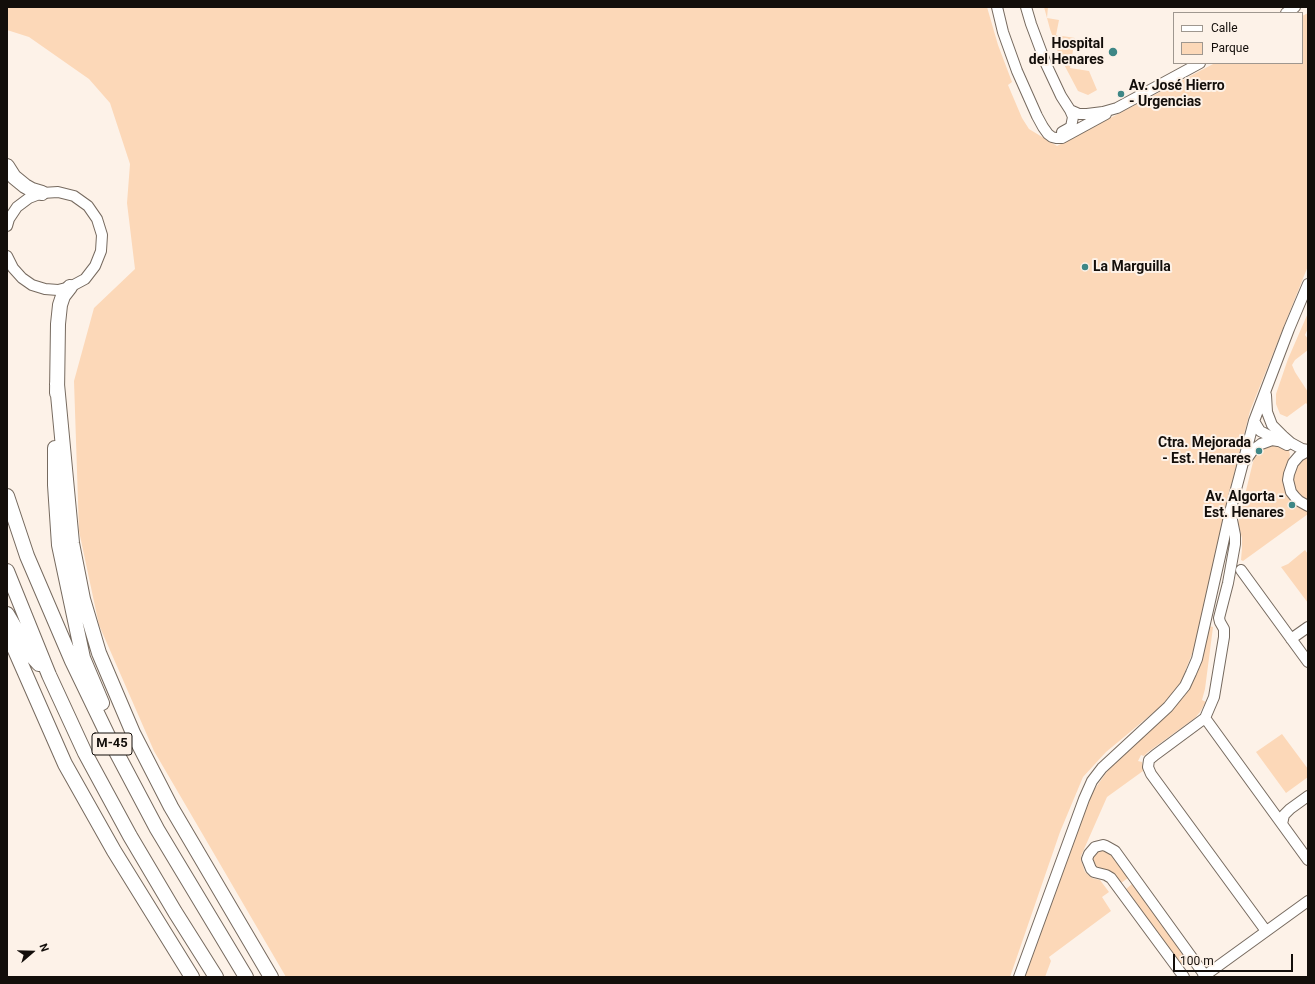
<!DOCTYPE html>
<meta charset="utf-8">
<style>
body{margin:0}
#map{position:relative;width:1315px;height:984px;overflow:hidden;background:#fdf2e8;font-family:Roboto,sans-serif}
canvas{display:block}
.frame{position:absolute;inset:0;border:8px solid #130e0a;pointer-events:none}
.legend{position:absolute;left:1173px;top:12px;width:130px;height:52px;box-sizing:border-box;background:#fdf2e8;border:1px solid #9f978f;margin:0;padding:5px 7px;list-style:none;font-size:12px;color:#130e0a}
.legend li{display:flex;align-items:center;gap:8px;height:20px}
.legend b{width:20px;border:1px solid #9f978f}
.north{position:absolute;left:12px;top:932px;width:40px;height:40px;-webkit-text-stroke:3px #fdf2e8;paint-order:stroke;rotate:70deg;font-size:11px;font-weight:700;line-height:16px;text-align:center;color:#130e0a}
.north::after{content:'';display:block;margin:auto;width:14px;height:18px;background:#130e0a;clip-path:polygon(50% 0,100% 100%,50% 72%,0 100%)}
.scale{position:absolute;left:1173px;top:954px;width:120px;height:18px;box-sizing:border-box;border:2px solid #130e0a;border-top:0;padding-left:5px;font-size:12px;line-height:14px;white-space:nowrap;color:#130e0a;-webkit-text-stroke:3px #fdf2e8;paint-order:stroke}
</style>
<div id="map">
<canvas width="1315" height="984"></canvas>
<div class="frame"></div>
<ul class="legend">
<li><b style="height:5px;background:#fff"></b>Calle</li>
<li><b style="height:11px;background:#fcd8b8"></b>Parque</li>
</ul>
<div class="north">N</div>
<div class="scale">100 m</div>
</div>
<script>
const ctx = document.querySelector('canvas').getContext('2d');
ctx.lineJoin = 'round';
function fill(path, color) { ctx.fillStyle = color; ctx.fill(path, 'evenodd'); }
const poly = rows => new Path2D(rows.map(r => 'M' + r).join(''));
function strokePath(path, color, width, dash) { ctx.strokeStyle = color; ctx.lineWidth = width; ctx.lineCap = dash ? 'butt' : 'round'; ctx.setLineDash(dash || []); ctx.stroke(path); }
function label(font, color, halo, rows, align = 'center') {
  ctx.font = font + ' Roboto,sans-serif'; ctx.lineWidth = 4; ctx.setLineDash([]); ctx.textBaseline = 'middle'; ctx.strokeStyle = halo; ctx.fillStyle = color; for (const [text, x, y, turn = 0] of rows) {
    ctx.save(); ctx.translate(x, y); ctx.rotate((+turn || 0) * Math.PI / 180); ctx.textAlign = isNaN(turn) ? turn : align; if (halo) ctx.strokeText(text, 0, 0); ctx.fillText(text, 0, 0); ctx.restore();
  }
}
fill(poly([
 [7,7,987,7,998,45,1012,82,1008,85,1022,118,1029,129,1057,146,1215,63,1302,63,1302,16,1308,13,1308,266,1250,411,1229,494,1195,646,1181,682,1171,695,1160,707,1106,752,1083,777,1060,832,1010,977,286,977,154,751,99,625,79,531,74,381,94,308,135,269,127,203,130,164,110,103,89,79,29,37,7,30],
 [1044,7,1048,7,1047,18,1059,20,1056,35,1075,38,1070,68,1089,71,1097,90,1088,95,1078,91,1059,55,1050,29],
 [1308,313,1308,328,1305,335,1308,339,1308,350,1295,360,1292,365,1295,372,1308,392,1308,406,1306,403,1287,417,1280,414,1276,404,1276,394,1288,359],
 [1268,443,1286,448,1289,451,1290,455,1285,474,1308,510,1308,514,1243,561,1241,560,1242,548,1242,538,1238,523,1254,458,1257,451],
 [1308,456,1308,500,1299,494,1293,484,1293,480,1295,468,1302,459],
 [1305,550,1308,554,1308,603,1281,567,1288,564],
 [1209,626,1213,627,1205,689,1202,700,1206,702,1200,712,1195,718,1148,752,1144,756,1141,755,1138,761,1142,762,1143,771,1107,797,1081,856,1081,860,1085,872,1092,878,1100,880,1109,892,1102,897,1111,911,1049,957,1051,961,1045,977,1025,977,1076,827,1085,807,1094,790,1111,766,1169,713,1186,694,1199,667],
 [1282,734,1308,769,1308,777,1286,793,1256,752],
 [1104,850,1111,853,1128,878,1121,883,1112,873,1095,867,1092,859,1093,855,1098,851],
 [1132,884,1187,960,1181,965,1126,889]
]), '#fcd8b8');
const minor = poly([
 [997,7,1003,32,1017,71,1037,116,1043,127,1048,134,1052,137,1056,138,1062,138,1106,114],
 [1026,7,1031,24,1046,64,1061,96,1070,110,1079,114,1087,114,1103,112,1117,108,1200,63],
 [1286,13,1295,7],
 [1062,132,1071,127,1073,117,1070,110],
 [7,226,9,219,17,207,29,198,42,193,58,192,74,196,88,206,97,219,102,235,101,251,95,266,85,279,70,287,58,290,45,289,32,285,22,278,13,268,7,256],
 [1266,395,1267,412,1272,425,1283,436,1291,443,1302,449,1308,450],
 [1254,421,1260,431,1287,445],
 [1308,451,1299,456,1293,463,1289,474,1288,480,1291,492,1295,497,1299,501,1308,506],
 [1246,460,1253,450,1261,444,1272,440,1278,441],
 [1231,515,1235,535,1235,544,1228,583,1219,618,1220,622,1224,629,1224,637,1214,697,1205,718,1308,860],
 [1241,570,1308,662],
 [1291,639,1308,627],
 [1205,718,1155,755,1149,760,1148,767,1151,774,1266,931],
 [1282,824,1284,815,1290,809,1308,796],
 [1019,977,1084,799,1092,781,1102,768,1168,707,1185,686,1191,673,1197,659,1230,512,1254,421,1289,329,1308,284],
 [1184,977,1111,878,1106,875,1094,872,1091,869,1087,859,1089,854,1095,847,1103,845,1106,846,1115,851,1206,977],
 [1203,977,1308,901]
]);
const highway = poly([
 [7,166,14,177,25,186,32,190,42,193],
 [57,384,72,543,83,599,99,653,133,733,171,807,271,977],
 [57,393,58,324,60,305,63,296,70,287],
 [55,448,55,485,59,545,83,658,102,703],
 [7,496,27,556,72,661,112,744,157,829,246,977],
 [7,571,49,675,85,753,130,836,175,912,216,977],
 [7,614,31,655,39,664],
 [7,632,65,764,114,851,192,977]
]);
strokePath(minor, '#766a5f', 12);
strokePath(highway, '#766a5f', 16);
strokePath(minor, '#fff', 10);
strokePath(highway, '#fff', 14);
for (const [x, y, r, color] of [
 [1113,52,5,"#3e8786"],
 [1121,94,4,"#3e8786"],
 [1085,267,4,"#3e8786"],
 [1259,451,4,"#3e8786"],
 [1292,505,4,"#3e8786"]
]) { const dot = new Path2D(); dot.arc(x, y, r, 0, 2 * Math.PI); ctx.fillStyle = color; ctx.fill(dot); strokePath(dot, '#fdf2e8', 1.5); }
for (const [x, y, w] of [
 [112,744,40]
]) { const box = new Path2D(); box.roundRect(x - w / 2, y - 11, w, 22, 3); ctx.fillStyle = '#fdf2e8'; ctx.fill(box); strokePath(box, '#130e0a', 1); }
label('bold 13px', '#130e0a', null, [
 ["M-45",112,744]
]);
label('bold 14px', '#130e0a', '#fdf2e8', [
 ["Hospital",1104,44],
 ["del Henares",1104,60],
 ["Av. José Hierro",1129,86,"left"],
 ["- Urgencias",1129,102,"left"],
 ["La Marguilla",1093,267,"left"],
 ["Ctra. Mejorada",1251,443],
 ["- Est. Henares",1251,459],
 ["Av. Algorta -",1284,497],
 ["Est. Henares",1284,513]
], 'right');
</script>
